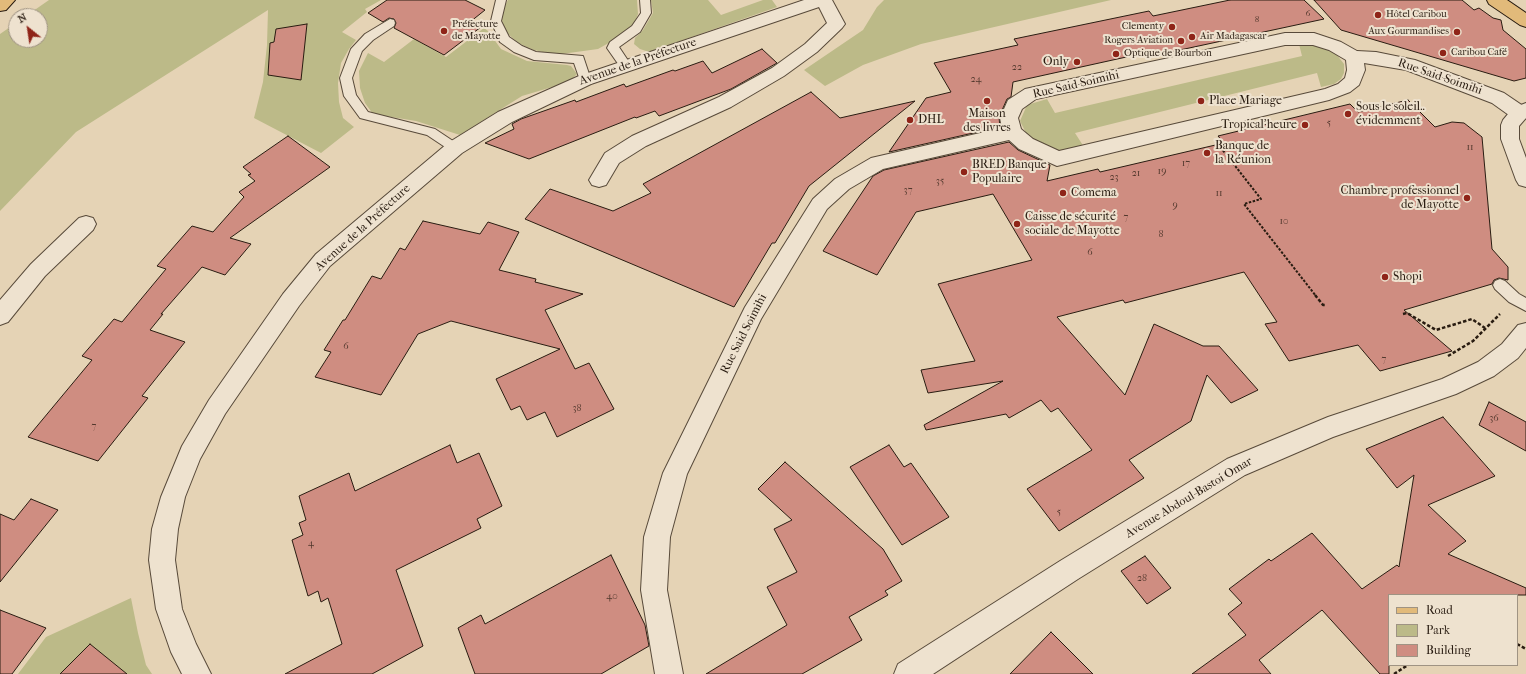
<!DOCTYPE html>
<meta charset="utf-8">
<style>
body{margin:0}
#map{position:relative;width:1526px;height:674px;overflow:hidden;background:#e5d3b5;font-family:"IM FELL French Canon",serif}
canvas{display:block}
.legend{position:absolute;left:1388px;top:594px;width:130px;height:72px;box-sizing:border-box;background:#eee2cf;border:1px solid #9f9383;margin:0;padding:5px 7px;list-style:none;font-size:12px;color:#291c11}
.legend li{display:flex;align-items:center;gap:8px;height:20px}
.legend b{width:20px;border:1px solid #9f9383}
.north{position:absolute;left:8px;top:8px;width:40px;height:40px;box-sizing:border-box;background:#eee2cf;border:1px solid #9f9383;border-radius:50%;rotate:330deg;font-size:11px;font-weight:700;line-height:16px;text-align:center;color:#291c11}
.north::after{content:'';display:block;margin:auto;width:14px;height:18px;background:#8f2418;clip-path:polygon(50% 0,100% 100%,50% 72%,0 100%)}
</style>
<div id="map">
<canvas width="1526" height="674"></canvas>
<ul class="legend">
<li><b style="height:5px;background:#e2ba7a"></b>Road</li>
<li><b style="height:11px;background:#bcba88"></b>Park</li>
<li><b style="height:11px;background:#cf8d81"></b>Building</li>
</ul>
<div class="north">N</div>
</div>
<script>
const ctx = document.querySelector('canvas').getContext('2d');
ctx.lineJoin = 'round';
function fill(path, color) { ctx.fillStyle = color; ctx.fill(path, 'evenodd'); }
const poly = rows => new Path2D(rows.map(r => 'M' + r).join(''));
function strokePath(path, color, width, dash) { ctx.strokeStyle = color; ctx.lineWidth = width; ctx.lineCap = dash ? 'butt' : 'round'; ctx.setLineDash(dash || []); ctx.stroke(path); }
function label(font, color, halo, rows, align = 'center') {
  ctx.font = font + ' "IM FELL French Canon",serif'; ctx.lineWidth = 4; ctx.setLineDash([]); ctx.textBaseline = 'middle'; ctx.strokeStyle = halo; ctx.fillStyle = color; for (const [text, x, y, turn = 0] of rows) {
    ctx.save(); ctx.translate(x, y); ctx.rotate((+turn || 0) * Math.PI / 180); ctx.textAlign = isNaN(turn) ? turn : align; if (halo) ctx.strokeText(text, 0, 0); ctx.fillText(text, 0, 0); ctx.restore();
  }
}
fill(poly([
 [49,0,381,0,365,9,367,12,342,32,356,40,349,49,341,63,338,83,339,102,343,118,354,127,321,153,254,118,263,82,267,45,268,10,76,132,0,211,0,34,16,23,16,40,40,40,40,16,26,16],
 [508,0,637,0,638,14,634,24,614,40,598,49,554,55,534,50,518,43,506,32,502,20,504,7],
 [651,0,708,0,721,15,763,0,772,0,777,7,649,52,640,49,634,44,635,38,643,30,653,13],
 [884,0,1111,0,921,44,863,65,825,86,804,70,863,30,877,7],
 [484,28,488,31,501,49,527,61,567,65,571,66,577,74,569,82,522,96,460,135,416,121,373,114,365,103,360,88,359,71,368,53,384,62,414,39,446,57],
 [1299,44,1312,44,1325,48,1337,55,1344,64,1344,73,1341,79,1334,84,1321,87,1317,73,1075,133,1084,147,1055,154,1047,151,1026,133,1020,121,1027,105,1047,99,1055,113,1302,56],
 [131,598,138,633,146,665,152,674,18,674,46,637]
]), '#bcba88');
const building = poly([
 [387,0,465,0,485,10,470,22,481,27,444,55,394,28,396,23,394,19,389,18,383,22,368,13,387,0],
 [1230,0,1304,0,1324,19,1152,56,1149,52,1013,82,1011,97,1007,99,999,117,1000,127,889,152,926,98,951,92,934,63,1018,45,1014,39,1149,11,1153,16,1230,0],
 [1314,0,1462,0,1474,10,1479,8,1493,18,1501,20,1503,30,1526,49,1526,78,1514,81,1341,30,1314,0],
 [307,24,301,80,268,75,270,43,274,42,276,29,307,24],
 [762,49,777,63,731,89,659,116,655,111,636,118,635,117,529,159,485,143,514,129,512,124,521,119,575,100,576,102,624,84,626,87,673,70,675,71,703,61,712,73,762,49],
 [811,92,840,118,915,101,809,186,775,243,772,243,734,307,525,219,550,189,613,211,651,193,643,184,811,92],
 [1408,100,1435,127,1452,122,1464,123,1482,137,1492,249,1508,267,1508,280,1499,278,1494,280,1492,284,1404,310,1452,351,1380,371,1358,345,1289,361,1265,324,1277,322,1244,272,1125,303,1123,300,1057,317,1125,395,1154,324,1203,346,1219,346,1258,390,1231,403,1207,375,1191,421,1129,460,1144,478,1059,531,1027,489,1092,450,1058,408,1051,412,1041,400,1009,418,1006,414,926,430,924,425,1003,381,928,393,921,370,975,361,938,284,1032,260,993,194,916,212,877,275,823,251,873,176,884,170,1009,142,1018,150,1050,165,1047,181,1098,169,1100,172,1224,143,1218,136,1350,104,1358,112,1408,100],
 [288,136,330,167,230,238,251,244,225,275,202,267,161,314,163,314,150,330,185,342,142,396,148,398,98,461,28,437,92,360,82,356,114,319,122,322,166,269,157,266,192,226,213,232,244,197,239,192,255,181,248,175,251,174,243,167,288,136],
 [423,221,480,234,488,222,519,232,499,270,536,279,535,282,583,294,545,310,575,369,589,363,614,409,557,437,545,412,527,420,520,406,511,410,496,379,560,349,451,321,418,334,381,395,315,377,331,352,324,350,343,320,345,320,372,276,381,279,400,248,405,250,423,221],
 [1489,402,1526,422,1526,451,1479,425,1489,402],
 [1443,417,1495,476,1428,505,1466,541,1448,554,1526,588,1526,595,1389,595,1389,674,1380,674,1322,610,1259,660,1271,674,1192,674,1246,635,1228,614,1242,603,1229,589,1269,559,1271,561,1312,533,1362,589,1397,565,1399,567,1414,475,1397,488,1366,449,1443,417],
 [450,445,457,463,479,453,502,506,477,519,481,528,396,570,423,646,372,674,285,674,342,644,328,598,321,602,318,591,308,596,292,540,303,535,299,523,306,520,299,496,349,473,355,491,450,445],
 [889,445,904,467,911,463,949,517,902,545,850,467,889,445],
 [785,462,883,549,902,581,885,591,888,595,849,617,862,640,802,674,706,674,787,625,767,587,797,572,774,529,792,520,758,489,785,462],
 [31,499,58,510,0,582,0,514,14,520,31,499],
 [611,555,645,625,649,646,601,674,475,674,458,628,481,615,485,624,611,555],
 [1145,556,1171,588,1147,604,1121,571,1145,556],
 [0,610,46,628,12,674,0,674,0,610],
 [1051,632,1093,674,1010,674,1051,632],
 [90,644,127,674,60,674,90,644]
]);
fill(building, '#cf8d81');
strokePath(building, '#291c11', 1);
const service = poly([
 [496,0,506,0,501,21,509,37,522,46,536,52,583,56,591,80,589,83,581,83,574,63,534,60,514,52,500,42,491,21,496,0],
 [640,0,650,0,651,13,640,32,619,47,631,65,629,68,625,69,621,68,607,48,610,42,632,26,641,13,640,0],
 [390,19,394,20,395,23,394,26,373,40,362,51,352,78,356,95,368,112,435,129,459,145,461,148,459,151,455,152,451,151,427,135,360,118,344,96,340,78,351,49,365,34,390,19],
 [1500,279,1505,281,1519,294,1526,298,1526,311,1509,302,1495,289,1493,285,1495,281,1500,279]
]);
const minor = poly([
 [804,0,832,0,845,24,842,28,817,52,784,76,731,107,646,146,619,163,606,185,599,187,592,185,589,180,605,153,632,136,719,97,772,68,805,44,827,23,819,7,591,84,512,122,462,153,330,266,299,306,225,414,200,459,185,497,178,529,175,560,182,609,196,644,211,674,182,674,171,652,156,609,149,560,152,529,161,497,182,446,209,400,283,294,316,254,448,143,498,112,579,76,804,0],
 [1285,33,1314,33,1341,42,1357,51,1376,52,1415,60,1504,93,1526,108,1526,118,1520,120,1513,118,1492,103,1406,70,1364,63,1365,70,1359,85,1350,92,1329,100,1057,166,1019,149,1009,140,883,169,849,189,827,209,761,319,687,474,670,537,667,590,683,674,655,674,641,590,644,537,663,473,745,307,813,199,835,179,871,158,1002,128,1000,118,1008,100,1025,89,1285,33],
 [1285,45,1313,45,1329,50,1346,60,1347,70,1345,78,1338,84,1325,89,1059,151,1033,139,1021,129,1018,118,1022,109,1036,99,1285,45],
 [86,216,93,218,96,224,93,230,45,276,8,322,0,325,0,300,31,264,79,218,86,216]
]);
const tertiary = poly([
 [1526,103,1526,118,1519,126,1519,139,1526,158,1526,187,1519,185,1516,180,1501,139,1501,125,1503,120,1513,108,1526,103],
 [1526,323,1526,348,1518,358,1494,376,1456,394,1333,437,1245,475,1078,579,933,674,894,674,898,664,1060,561,1227,459,1328,417,1442,379,1478,362,1502,344,1518,325,1526,323]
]);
const primary = poly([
 [0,0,15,0,6,10,0,11,0,0],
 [1487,0,1507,0,1526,13,1526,27,1520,25,1489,4,1487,0]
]);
strokePath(service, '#584a3a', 2);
strokePath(minor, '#584a3a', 2);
strokePath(tertiary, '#584a3a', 2);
strokePath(primary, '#291c11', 2);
strokePath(poly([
 [1218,144,1261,199,1244,204,1316,296]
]), '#291c11', 2, [2.5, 1.5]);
strokePath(poly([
 [1315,295,1323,305,1326,305],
 [1403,314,1407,313,1436,330,1472,319,1485,328],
 [1448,356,1473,341,1500,314],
 [1517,644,1526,649],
 [1394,674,1408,665]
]), '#291c11', 2.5, [3.5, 2]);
fill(service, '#eee2cf');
fill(minor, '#eee2cf');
fill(tertiary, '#eee2cf');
fill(primary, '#e2ba7a');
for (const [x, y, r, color] of [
 [1378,15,4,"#8f2418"],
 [1172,27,4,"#8f2418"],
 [444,31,4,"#8f2418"],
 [1457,32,4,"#8f2418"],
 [1192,37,4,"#8f2418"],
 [1181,41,4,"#8f2418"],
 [1443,53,4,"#8f2418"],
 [1116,54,4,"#8f2418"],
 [1077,62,4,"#8f2418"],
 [987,101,4,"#8f2418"],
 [1201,101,4,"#8f2418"],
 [1348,114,4,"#8f2418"],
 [910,120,4,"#8f2418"],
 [1305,125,4,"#8f2418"],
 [1207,153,4,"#8f2418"],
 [964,172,4,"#8f2418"],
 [1063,193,4,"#8f2418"],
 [1467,198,4,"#8f2418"],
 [1017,224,4,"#8f2418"],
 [1385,277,4,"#8f2418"]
]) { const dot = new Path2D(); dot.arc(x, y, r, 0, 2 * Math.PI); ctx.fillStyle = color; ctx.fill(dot); strokePath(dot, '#eee2cf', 1.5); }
label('9px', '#52382d', null, [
 ["6",1308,14],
 ["8",1257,20]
]);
label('10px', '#291c11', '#eee2cf', [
 ["Hôtel Caribou",1386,15],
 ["Préfecture",452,25],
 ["de Mayotte",452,37],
 ["Clementy",1164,27,"right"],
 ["Aux Gourmandises",1449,32,"right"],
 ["Air Madagascar",1200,37],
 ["Rogers Aviation",1173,41,"right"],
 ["Caribou Café",1451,53],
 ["Optique de Bourbon",1124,54]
], 'left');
label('10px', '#52382d', null, [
 ["22",1017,68],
 ["24",976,80],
 ["5",1329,124],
 ["11",1470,148],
 ["17",1186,164],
 ["19",1162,172],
 ["21",1136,174],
 ["23",1114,178],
 ["35",940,182],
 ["37",908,191],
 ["11",1219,194],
 ["9",1175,206],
 ["7",1126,218],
 ["10",1284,222],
 ["8",1161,235],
 ["6",1090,253],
 ["6",346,347],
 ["7",1384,360],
 ["38",577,409],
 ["36",1494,419],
 ["7",94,427],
 ["5",1059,513],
 ["4",311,544],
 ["28",1142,579],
 ["40",612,597]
]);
label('12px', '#291c11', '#eee2cf', [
 ["Avenue de la Préfecture",638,62,-19],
 ["Rue Said-Soimihi",1440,77,19],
 ["Rue Said-Soimihi",1076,85,-13],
 ["Avenue de la Préfecture",363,228,-42],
 ["Rue Said Soimihi",744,334,-63],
 ["Avenue Abdoul-Bastoi Omar",1189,498,-31]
]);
label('12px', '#291c11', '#eee2cf', [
 ["Only",1069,62,"right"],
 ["Place Mariage",1209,101],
 ["Sous le soleil..",1356,107],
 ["évidemment",1356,121],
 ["Maison",987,114,"center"],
 ["des livres",987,128,"center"],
 ["DHL",918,120],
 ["Tropical'heure",1297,125,"right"],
 ["Banque de",1215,146],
 ["la Réunion",1215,160],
 ["BRED Banque",972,165],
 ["Populaire",972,179],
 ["Chambre professionnel",1459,191,"right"],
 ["de Mayotte",1459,205,"right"],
 ["Comema",1071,193],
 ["Caisse de sécurité",1025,217],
 ["sociale de Mayotte",1025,231],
 ["Shopi",1393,277]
], 'left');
</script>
